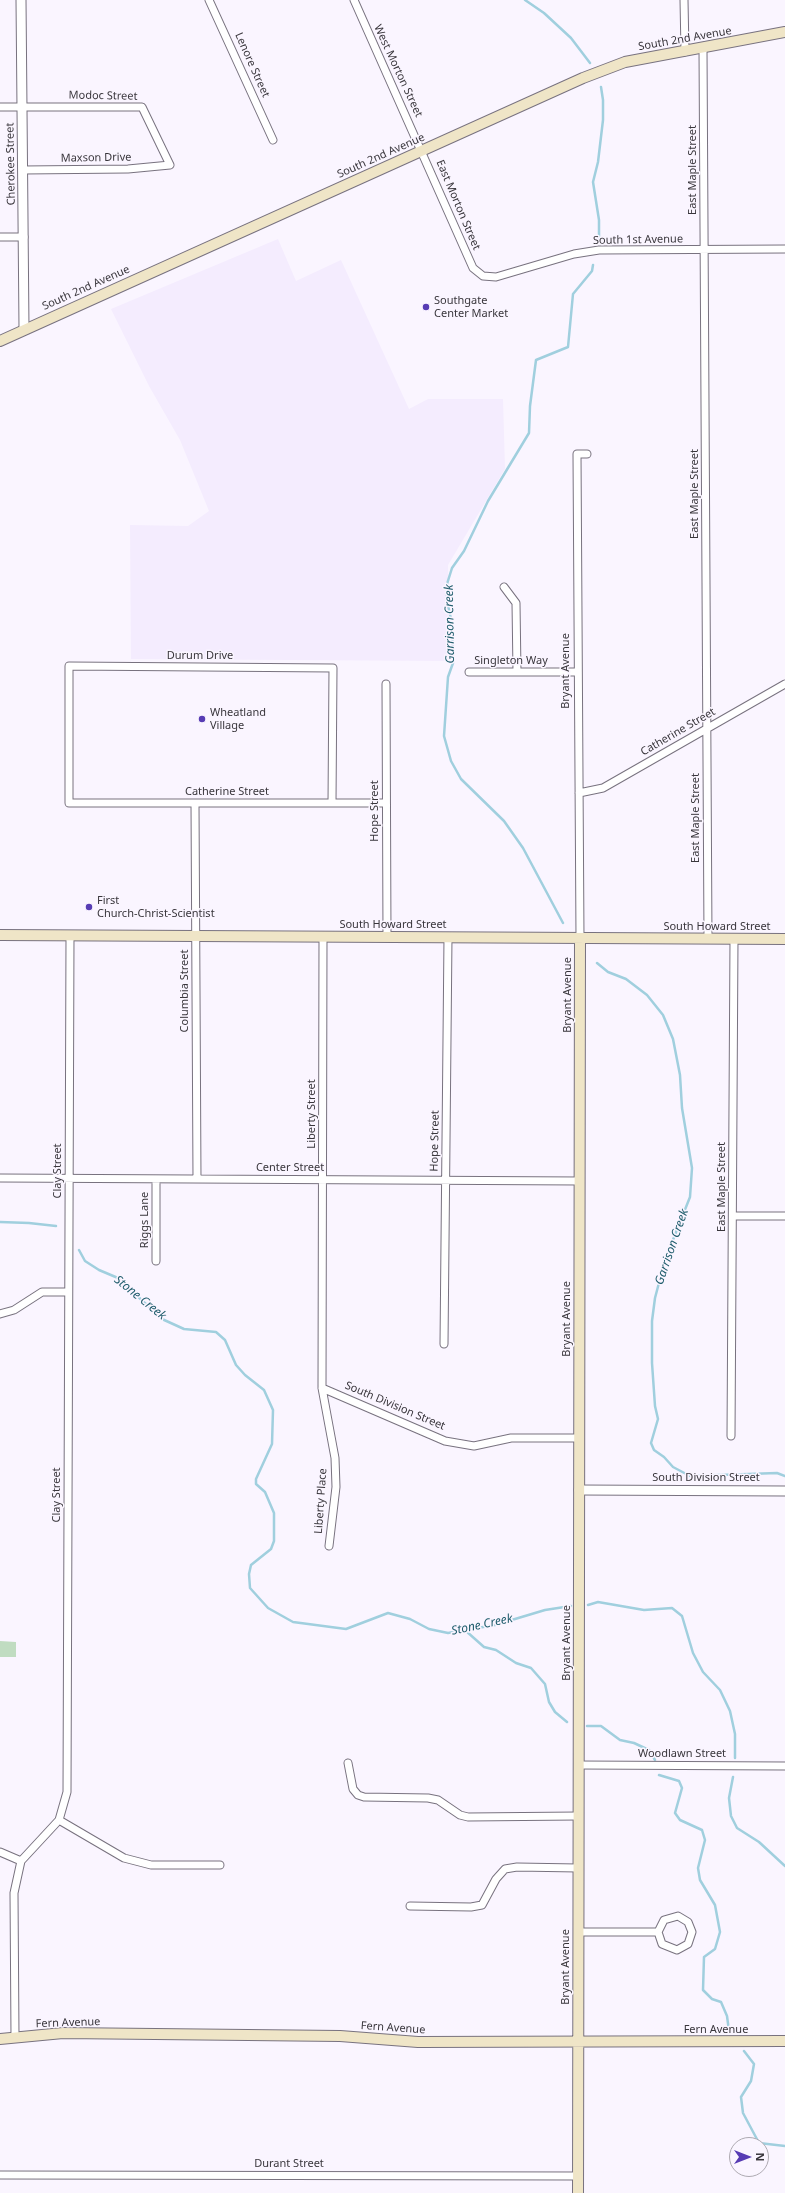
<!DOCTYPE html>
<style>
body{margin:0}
#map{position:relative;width:785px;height:2193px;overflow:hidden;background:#faf5ff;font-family:"Noto Sans",sans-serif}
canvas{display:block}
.north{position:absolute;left:729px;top:2137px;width:40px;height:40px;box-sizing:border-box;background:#faf5ff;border:1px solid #ada9b1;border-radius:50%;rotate:90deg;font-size:11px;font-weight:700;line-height:16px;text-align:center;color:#39363c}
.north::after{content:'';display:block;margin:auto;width:14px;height:18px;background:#573cb4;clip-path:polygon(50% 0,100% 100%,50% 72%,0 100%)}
</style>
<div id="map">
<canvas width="785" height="2193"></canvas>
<div class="north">N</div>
</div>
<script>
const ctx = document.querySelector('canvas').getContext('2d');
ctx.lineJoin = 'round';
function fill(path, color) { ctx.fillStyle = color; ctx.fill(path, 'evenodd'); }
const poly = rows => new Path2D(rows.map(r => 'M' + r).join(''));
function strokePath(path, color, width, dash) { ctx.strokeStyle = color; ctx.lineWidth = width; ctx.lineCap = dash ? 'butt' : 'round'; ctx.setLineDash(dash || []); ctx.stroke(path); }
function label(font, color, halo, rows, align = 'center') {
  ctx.font = font + ' "Noto Sans",sans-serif'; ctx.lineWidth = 3; ctx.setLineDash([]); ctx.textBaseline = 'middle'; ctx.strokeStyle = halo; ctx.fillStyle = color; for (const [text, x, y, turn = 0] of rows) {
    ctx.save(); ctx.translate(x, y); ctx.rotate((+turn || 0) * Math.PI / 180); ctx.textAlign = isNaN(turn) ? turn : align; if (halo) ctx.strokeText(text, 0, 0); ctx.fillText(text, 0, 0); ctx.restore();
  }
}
fill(poly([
 [278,239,296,281,341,260,409,409,428,399,503,399,505,469,448,565,449,661,131,659,130,525,188,526,209,511,180,440,149,386,111,309]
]), '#f4ecfe');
fill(poly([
 [0,1641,16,1642,16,1657,0,1657]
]), '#c0dcc1');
strokePath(poly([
 [525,0,544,13,571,38,590,63],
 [599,240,599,220,593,182,598,162,603,120,603,100,601,87],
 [563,923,523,848,504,821,461,779,451,761,444,736,448,677,453,663,452,624,447,600,447,584,452,568,464,551,488,501,529,433,530,406,536,360,568,347,573,294,592,271,593,265],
 [597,963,608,972,626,979,647,995,663,1015,673,1039,680,1075,682,1108,692,1168,690,1197,665,1260,655,1298,652,1321,652,1363,655,1406,658,1419,651,1443,654,1450,664,1457,673,1467,690,1476,777,1473,785,1476],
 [0,1222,29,1223,56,1226],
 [79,1250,85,1261,99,1270,118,1278,162,1319,184,1329,216,1332,225,1340,236,1365,245,1375,264,1390,273,1410,272,1444,256,1479,256,1484,265,1492,274,1513,274,1541,271,1549,251,1565,249,1574,250,1588,268,1608,293,1622,346,1629,388,1613,410,1619,429,1629,448,1633,495,1625,545,1610,571,1606],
 [588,1605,598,1602,644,1610,672,1608,682,1616,693,1653,703,1672,720,1690,730,1711,735,1734,735,1758],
 [466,1631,484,1647,496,1650,516,1663,531,1668,545,1684,549,1702,555,1712,567,1722],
 [587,1726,601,1726,620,1740,634,1743,649,1750,655,1760],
 [659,1775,679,1781,682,1788,675,1813,680,1820,702,1830,705,1840,698,1868,700,1880,715,1905,720,1932,715,1949,704,1957,703,1990,712,1999,721,2002,727,2016,729,2031],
 [733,1777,729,1798,731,1816,737,1828,759,1842,785,1866],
 [744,2051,754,2064,751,2081,741,2097,743,2113,759,2143,785,2146]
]), '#a0cfde', 2.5);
const minor = poly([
 [209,0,273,140],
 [354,0,473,268,483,276,496,277,574,254,599,250,785,249],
 [684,0,685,52],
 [703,49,708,939],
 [0,107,142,107,170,165,128,169,23,170],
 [0,237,24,237],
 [504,587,516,603,517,672],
 [469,672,578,672],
 [386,684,387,937],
 [579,793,603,788,785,684],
 [195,803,197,1179],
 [332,803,333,668,69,666,69,803,386,803],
 [323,937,322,1388,335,1458,336,1487,329,1546],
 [580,938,577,454,587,454],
 [0,1178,580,1181],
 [733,1216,785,1216],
 [156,1261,156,1179],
 [0,1314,14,1310,42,1292,68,1292],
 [444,1344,448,937],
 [322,1388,445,1441,474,1446,511,1438,579,1438],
 [731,1436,734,939],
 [348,1763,353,1789,358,1795,364,1797,428,1798,438,1800,460,1815,468,1817,578,1816],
 [578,1765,785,1766],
 [59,1820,124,1858,151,1865,220,1865],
 [0,1852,21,1861],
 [410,1906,471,1907,482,1905,496,1879,505,1869,517,1867,578,1868],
 [578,1932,658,1932,662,1944,677,1950,688,1944,692,1932,688,1922,678,1916,664,1920,658,1932],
 [15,2037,14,1893,21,1861,59,1820,67,1792,70,936],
 [0,2175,578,2176]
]);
const tertiary = poly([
 [21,0,24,328],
 [579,1490,785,1491]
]);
const secondary = poly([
 [0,341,583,78,625,62,785,32],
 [0,935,785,939],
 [0,2039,63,2033,340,2036,418,2042,785,2041],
 [578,2193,580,938]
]);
strokePath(minor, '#78727f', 9);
strokePath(tertiary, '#78727f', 11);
strokePath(secondary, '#78727f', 12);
strokePath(minor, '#fff', 7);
strokePath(tertiary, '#fff', 9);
strokePath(secondary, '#efe5c7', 10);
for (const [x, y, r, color] of [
 [426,307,4,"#573cb4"],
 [202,719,4,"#573cb4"],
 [89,907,4,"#573cb4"]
]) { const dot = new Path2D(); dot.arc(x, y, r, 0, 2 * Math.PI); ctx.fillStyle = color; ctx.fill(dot); strokePath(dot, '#faf5ff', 1.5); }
label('11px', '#39363c', '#faf5ff', [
 ["South 2nd Avenue",685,39,-10],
 ["Lenore Street",252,65,66],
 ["West Morton Street",398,71,65],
 ["Modoc Street",103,96,1],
 ["South 2nd Avenue",381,156,-24],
 ["Maxson Drive",96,158,-1],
 ["Cherokee Street",11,164,-91],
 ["East Maple Street",693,170,-90],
 ["East Morton Street",458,205,67],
 ["South 1st Avenue",638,240,-1],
 ["South 2nd Avenue",86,288,-24],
 ["East Maple Street",695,494,-90],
 ["Durum Drive",200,656],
 ["Singleton Way",511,661],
 ["Bryant Avenue",566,671,-90],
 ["Catherine Street",678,732,-30],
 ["Catherine Street",227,792],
 ["Hope Street",375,811,-90],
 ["East Maple Street",696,818,-90],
 ["South Howard Street",393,925],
 ["South Howard Street",717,927],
 ["Columbia Street",185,991,-90],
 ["Bryant Avenue",568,995,-90],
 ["Liberty Street",312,1114,-90],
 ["Hope Street",435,1141,-89],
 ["Center Street",290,1168],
 ["Clay Street",58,1171,-90],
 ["East Maple Street",722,1187,-90],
 ["Riggs Lane",145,1220,-90],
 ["Bryant Avenue",567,1319,-90],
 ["South Division Street",395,1406,23],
 ["South Division Street",706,1478],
 ["Clay Street",57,1495,-90],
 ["Liberty Place",321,1501,-86],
 ["Bryant Avenue",567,1643,-90],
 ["Woodlawn Street",682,1754],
 ["Bryant Avenue",566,1967,-90],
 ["Fern Avenue",68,2023,-2],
 ["Fern Avenue",393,2028,4],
 ["Fern Avenue",716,2030],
 ["Durant Street",289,2164]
]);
label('11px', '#39363c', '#faf5ff', [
 ["Southgate",434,301],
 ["Center Market",434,314],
 ["Wheatland",210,713],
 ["Village",210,726],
 ["First",97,901],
 ["Church-Christ-Scientist",97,914]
], 'left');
label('italic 12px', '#205d6d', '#faf5ff', [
 ["Garrison Creek",450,624,-91],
 ["Garrison Creek",672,1247,-71],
 ["Stone Creek",140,1298,39],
 ["Stone Creek",482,1625,-12]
]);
</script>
